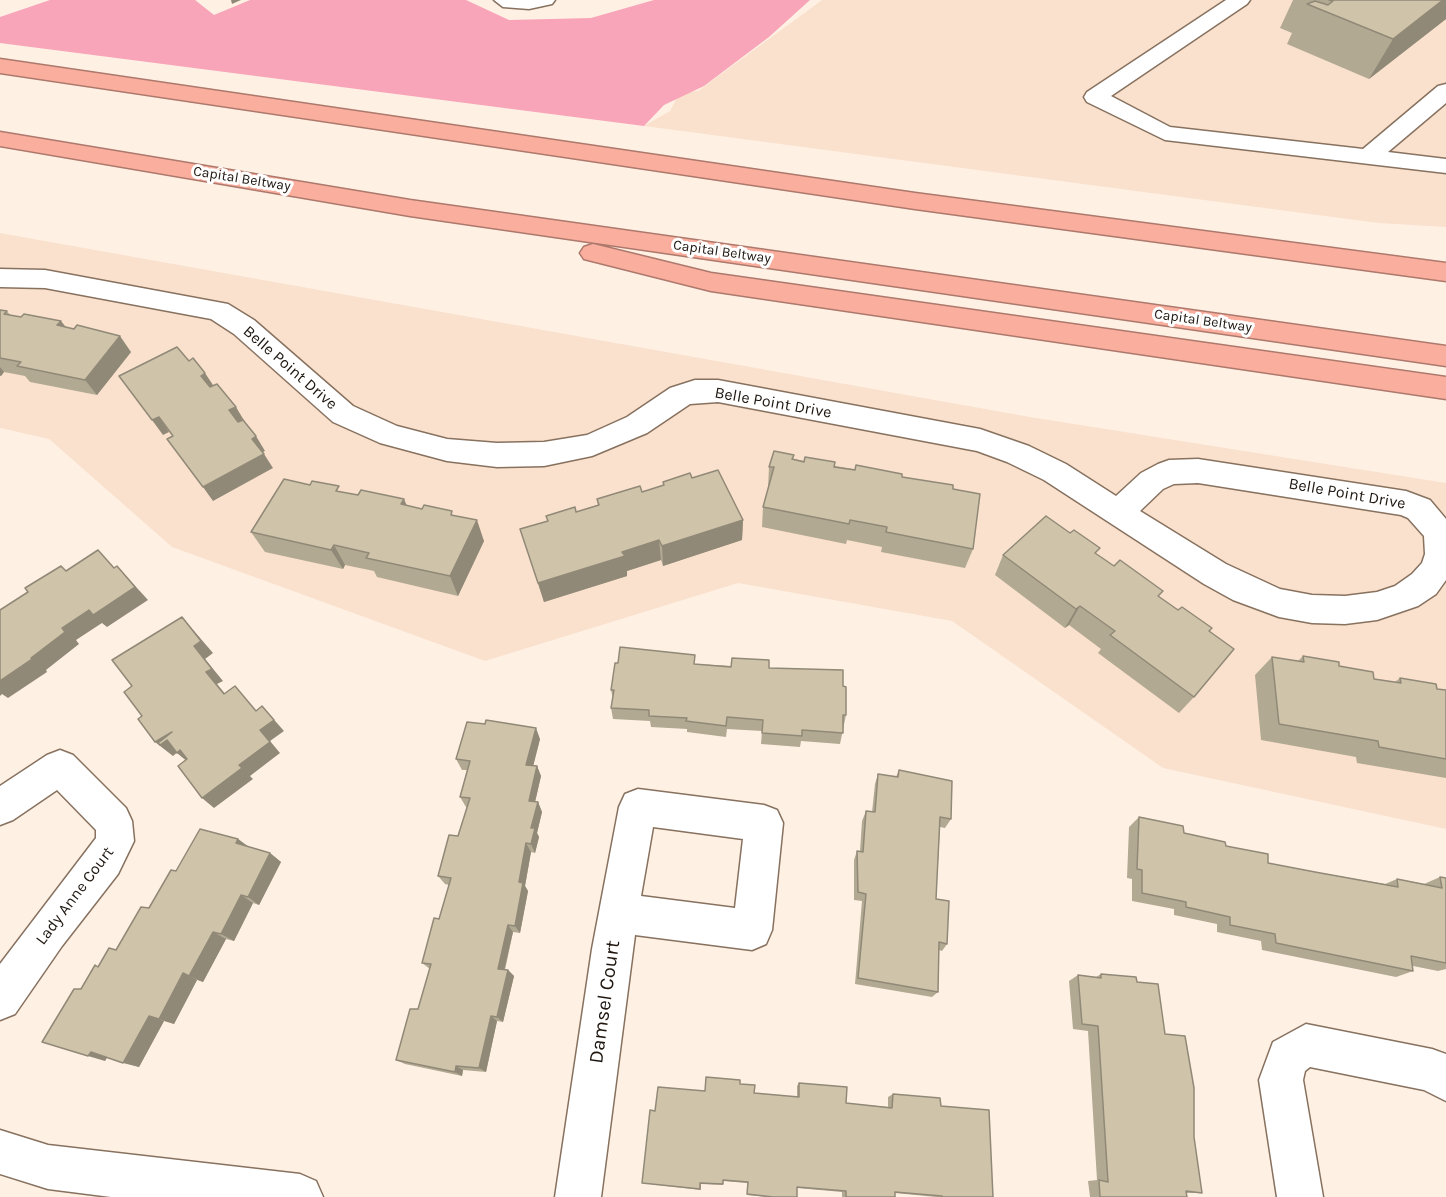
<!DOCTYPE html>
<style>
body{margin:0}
canvas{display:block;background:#fff0e4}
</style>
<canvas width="1446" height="1197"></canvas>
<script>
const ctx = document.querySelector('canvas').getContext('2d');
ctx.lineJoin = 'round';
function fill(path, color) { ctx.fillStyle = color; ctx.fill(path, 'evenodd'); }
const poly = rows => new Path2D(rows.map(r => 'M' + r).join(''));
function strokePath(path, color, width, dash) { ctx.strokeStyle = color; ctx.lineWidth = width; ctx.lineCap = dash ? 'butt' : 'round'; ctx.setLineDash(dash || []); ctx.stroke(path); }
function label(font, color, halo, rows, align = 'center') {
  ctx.font = font + ' Karla,sans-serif'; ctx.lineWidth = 6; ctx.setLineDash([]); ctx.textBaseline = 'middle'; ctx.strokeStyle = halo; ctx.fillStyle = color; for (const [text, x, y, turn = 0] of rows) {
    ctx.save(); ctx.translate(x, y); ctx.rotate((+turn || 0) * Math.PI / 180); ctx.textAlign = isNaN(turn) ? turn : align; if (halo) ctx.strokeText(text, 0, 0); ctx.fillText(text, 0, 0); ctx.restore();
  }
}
fill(poly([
 [822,0,1446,0,1446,227,1378,223,644,126,670,111,680,92,698,91],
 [0,233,1030,417,1446,483,1446,829,1163,768,952,621,738,583,485,661,172,547,49,439,0,428]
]), '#fae1cd');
fill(poly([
 [50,0,195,0,214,15,250,0,466,0,509,20,591,18,654,0,810,0,769,37,704,86,664,105,644,126,0,43,0,17]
]), '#f8a4b9');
const minor = poly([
 [494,0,555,0,552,4,529,9,503,7,494,0],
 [1226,0,1250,0,1247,4,1111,96,1170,127,1363,149,1438,86,1446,84,1446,103,1388,152,1446,159,1446,173,1165,140,1087,102,1084,97,1087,92,1226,0],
 [0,269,45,270,228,304,254,320,353,406,397,426,447,439,497,443,544,442,587,435,627,417,670,388,695,380,718,380,980,429,1029,446,1066,464,1116,496,1141,473,1158,464,1169,460,1198,459,1406,491,1430,500,1446,519,1446,580,1436,594,1418,606,1377,620,1345,624,1312,623,1279,617,1233,600,1204,584,1044,480,1007,462,977,451,718,402,690,404,647,433,592,456,544,466,497,467,447,461,380,443,333,422,234,334,211,319,45,288,0,287,0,269],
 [1198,483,1401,515,1408,518,1424,536,1425,554,1422,563,1412,574,1395,586,1377,592,1345,596,1312,595,1280,589,1226,564,1140,511,1163,489,1174,484,1198,483],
 [60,750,73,755,126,808,132,821,134,841,118,874,62,946,15,1014,0,1020,0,964,96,838,96,830,57,790,13,820,0,825,0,786,47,755,60,750],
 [638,789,764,805,777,810,783,823,772,930,766,944,752,950,635,935,601,1197,555,1197,592,949,619,807,625,794,638,789],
 [653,827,743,839,735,908,641,896,653,827],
 [1306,1024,1432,1049,1446,1054,1446,1101,1424,1090,1310,1067,1305,1071,1303,1080,1323,1197,1277,1197,1259,1080,1273,1042,1306,1024],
 [0,1130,48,1145,300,1174,316,1181,323,1197,111,1197,48,1189,0,1174,0,1130]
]);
const highway = poly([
 [0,59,915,193,1446,263,1446,281,915,209,0,73,0,59],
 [0,132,410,200,1446,346,1446,366,410,216,0,146,0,132],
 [593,244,711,273,1446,377,1446,399,711,291,584,259,580,253,584,247,593,244]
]);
strokePath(minor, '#87715f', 3);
strokePath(highway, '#ad796c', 3);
fill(minor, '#fff');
fill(highway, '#faae9e');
fill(poly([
 [1293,0,1446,0,1446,19,1369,79,1287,44,1292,33,1280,28],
 [0,310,7,311,10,315,66,327,131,352,97,395,30,382,25,376,4,372,1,376,0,376],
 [794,455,793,459,902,477,953,489,973,549,965,568,881,552,882,547,847,540,846,544,762,527,763,507,768,488,769,467],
 [692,478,743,520,742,540,663,566,661,560,627,571,627,576,544,602,520,529,598,506,597,499,642,492,663,486,663,482],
 [342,492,454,516,484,541,458,596,377,577,374,571,345,565,343,569,265,552,251,532],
 [1096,554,1178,610,1212,628,1209,632,1194,697,1179,713,1098,653,1101,649,1069,625,1065,628,995,575,1003,555],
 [1303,656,1339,666,1374,679,1395,682,1400,678,1437,689,1446,690,1446,778,1357,763,1356,757,1261,740,1255,675,1272,657,1298,661],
 [696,664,769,668,843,686,846,715,840,744,801,741,800,747,761,744,762,731,727,729,726,737,687,732,687,729,651,727,650,721,613,719,611,708,613,699,611,690],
 [540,739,533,765,537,766,541,776,535,802,538,802,542,812,537,833,539,837,535,853,531,852,525,886,528,891,520,933,513,932,505,970,508,970,514,976,503,1022,497,1021,486,1072,463,1070,462,1076,405,1064,396,1060,418,1009,430,969,422,963,439,919,449,885,445,884,438,876,458,836,467,807,466,807,460,797,467,770,462,770,456,759],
 [899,770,951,819,945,828,940,827,936,899,947,944,942,951,939,950,938,992,932,997,855,984,862,901,854,900,854,860,857,851,860,851,862,821,866,811,872,812,875,784,878,774,896,777],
 [1139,817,1184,833,1226,846,1268,863,1315,872,1385,884,1397,879,1424,884,1440,877,1446,878,1446,969,1438,971,1413,966,1413,971,1396,977,1262,950,1261,941,1217,932,1217,924,1174,915,1174,909,1132,901,1132,879,1127,878,1129,827],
 [238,839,249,847,270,853,281,862,259,905,253,903,234,941,226,939,203,982,197,980,174,1024,164,1021,139,1067,107,1057,105,1061,81,989,98,967,116,950,176,871],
 [1101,974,1137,982,1165,1034,1194,1137,1202,1193,1186,1193,1187,1197,1090,1197,1088,1181,1097,1180,1088,1031,1073,1029,1069,981,1078,975,1096,977],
 [799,1083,846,1103,888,1107,888,1097,893,1094,941,1106,993,1197,936,1197,895,1193,895,1197,842,1197,842,1192,797,1188,797,1197,767,1197,747,1195,747,1183,723,1181,723,1185,701,1184,701,1190,642,1183,655,1111,740,1084,754,1093,797,1097,797,1086]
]), '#b2a992');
fill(poly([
 [231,0,241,0,232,4],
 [1443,0,1446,0,1446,19,1369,79,1393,39],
 [61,321,73,336,57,325],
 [120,336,131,352,97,395,85,380],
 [0,367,4,372,1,376,0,375],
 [205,373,215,388,210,391,201,376],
 [236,407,245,422,238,425,229,410],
 [159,417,169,432,163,435,152,420],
 [256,436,265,451,261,453,252,439],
 [264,454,273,468,213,501,203,487],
 [404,499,413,520,401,504],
 [477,520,484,541,458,596,450,576],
 [743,520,742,540,663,566,662,546],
 [659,540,661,560,627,571,627,576,544,602,538,583,622,552],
 [334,545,345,565,343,569,331,550],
 [117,566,148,600,107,627,102,623,76,640,79,644,46,670,47,672,8,698,2,694,0,696,0,681,31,658,62,628],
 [1080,606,1069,625,1065,628,1076,609],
 [182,617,213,653,205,659,223,681,217,684,235,706,224,694,206,672],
 [262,706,284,731,270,741,280,753,250,776,253,779,214,808,202,798,239,765,260,730],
 [536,728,540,739,531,775,526,765],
 [172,732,180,750,173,756,155,742],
 [180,750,192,761,189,763,177,753],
 [537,766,541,776,533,811,529,801],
 [538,802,542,812,537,833,539,837,535,853,531,844,531,828],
 [238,839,250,848,236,843],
 [526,843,531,852,525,886,528,891,520,933,515,926,519,882],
 [270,853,281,862,259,905,248,897],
 [241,895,253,903,234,941,221,934],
 [508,925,513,932,503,975,498,969],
 [213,932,226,939,203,982,189,976],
 [508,970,514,976,503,1022,497,1017],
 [183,973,197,980,174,1024,159,1019],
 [149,1016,164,1021,139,1067,123,1063],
 [491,1016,497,1021,486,1072,479,1068],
 [91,1052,108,1056,105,1061,88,1056],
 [456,1066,463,1070,462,1076,455,1072]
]), '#918977');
const building = poly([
 [1329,0,1443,0,1393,39,1307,4,1315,1,1328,5,1333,1,1329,0],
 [0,310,7,311,4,314,21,317,24,314,61,321,57,325,74,329,77,325,120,336,85,380,17,366,21,362,0,358,0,310],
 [177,347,189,361,193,358,205,373,201,376,210,387,217,384,236,407,229,410,238,422,243,420,256,436,252,439,264,454,203,487,167,439,173,436,159,417,152,420,119,376,177,347],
 [774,451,794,455,792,459,804,462,805,457,835,462,834,467,855,470,856,465,902,474,902,477,953,485,953,489,980,494,973,549,886,532,887,527,850,520,849,524,763,507,774,467,769,467,774,451],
 [718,470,743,520,662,546,659,540,622,552,625,556,538,583,520,529,548,521,546,516,575,507,576,512,599,505,597,499,640,486,642,492,664,485,663,482,690,473,692,478,718,470],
 [284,479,310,485,312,481,339,486,336,491,358,495,361,490,404,499,401,504,422,509,424,505,452,511,451,515,477,520,450,576,366,558,369,553,334,545,331,550,251,532,284,479],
 [1046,516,1070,533,1074,530,1100,548,1095,553,1114,566,1120,560,1163,591,1158,596,1178,610,1182,607,1212,628,1209,631,1234,649,1194,697,1110,635,1115,631,1080,606,1076,609,1003,555,1046,516],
 [98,550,114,568,117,566,135,587,93,615,89,610,62,628,65,632,31,658,32,659,0,681,0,610,28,592,25,588,61,566,66,571,98,550],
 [182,617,201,641,194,646,212,669,206,672,224,694,235,686,256,711,262,706,274,720,260,730,270,742,239,765,242,768,202,798,178,766,187,759,180,750,177,753,167,740,160,745,158,743,172,732,155,742,138,719,142,716,124,692,132,686,112,660,182,617],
 [620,647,695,655,694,664,731,667,732,658,769,660,769,668,843,670,843,686,846,687,846,715,843,715,843,733,802,730,802,736,762,733,763,720,727,717,726,726,686,721,687,718,649,716,649,710,611,708,614,690,611,690,615,663,618,663,620,647],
 [1303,656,1339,662,1339,666,1373,672,1374,679,1401,683,1400,678,1436,684,1437,689,1446,690,1446,759,1379,747,1378,741,1279,724,1272,657,1304,662,1303,656],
 [486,720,536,728,526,765,537,766,529,801,538,802,531,828,535,828,531,844,526,843,519,882,523,883,515,926,508,925,498,969,508,970,497,1017,491,1016,479,1068,456,1066,455,1072,396,1060,410,1009,418,1009,431,964,422,963,434,918,439,919,451,878,438,876,449,835,458,836,470,798,460,797,470,761,456,759,467,722,485,724,486,720],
 [899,770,952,781,951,819,940,817,936,899,949,901,947,944,939,942,938,992,858,978,866,894,858,892,857,851,863,852,866,811,875,812,878,774,898,777,899,770],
 [1139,817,1183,826,1184,833,1225,842,1226,846,1268,854,1268,863,1315,872,1398,887,1397,879,1442,888,1440,877,1446,878,1446,963,1411,956,1413,971,1276,943,1275,934,1230,925,1230,917,1186,907,1186,902,1142,893,1142,870,1137,869,1139,817],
 [200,829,238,839,236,843,270,853,248,897,241,895,221,934,213,932,189,976,183,973,159,1019,149,1016,123,1063,91,1052,88,1056,42,1042,74,989,81,989,95,965,98,967,109,948,116,950,141,907,149,908,171,870,176,871,200,829],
 [1101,974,1136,977,1137,982,1158,984,1165,1034,1185,1036,1194,1088,1194,1137,1202,1193,1186,1191,1187,1197,1100,1197,1099,1180,1108,1182,1098,1026,1082,1024,1078,975,1101,978,1101,974],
 [706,1077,740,1080,740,1084,755,1085,754,1093,799,1097,799,1083,847,1087,846,1103,892,1108,893,1094,940,1098,941,1106,989,1110,993,1197,942,1197,942,1196,895,1192,895,1197,846,1197,846,1191,797,1187,797,1197,773,1197,747,1194,748,1182,723,1180,723,1184,700,1183,700,1189,642,1183,650,1110,655,1111,658,1087,705,1091,706,1077]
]);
fill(building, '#cfc4aa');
strokePath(building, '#918977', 1.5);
label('14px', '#1e160f', '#fff', [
 ["Capital Beltway",242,179,9],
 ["Capital Beltway",722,252,8],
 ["Capital Beltway",1203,321,8]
]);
label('16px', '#1e160f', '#fff', [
 ["Belle Point Drive",290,368,41],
 ["Belle Point Drive",773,403,10],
 ["Belle Point Drive",1347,494,10],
 ["Lady Anne Court",75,896,-53]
]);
label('20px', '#1e160f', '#fff', [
 ["Damsel Court",605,1002,-82]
]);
</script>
